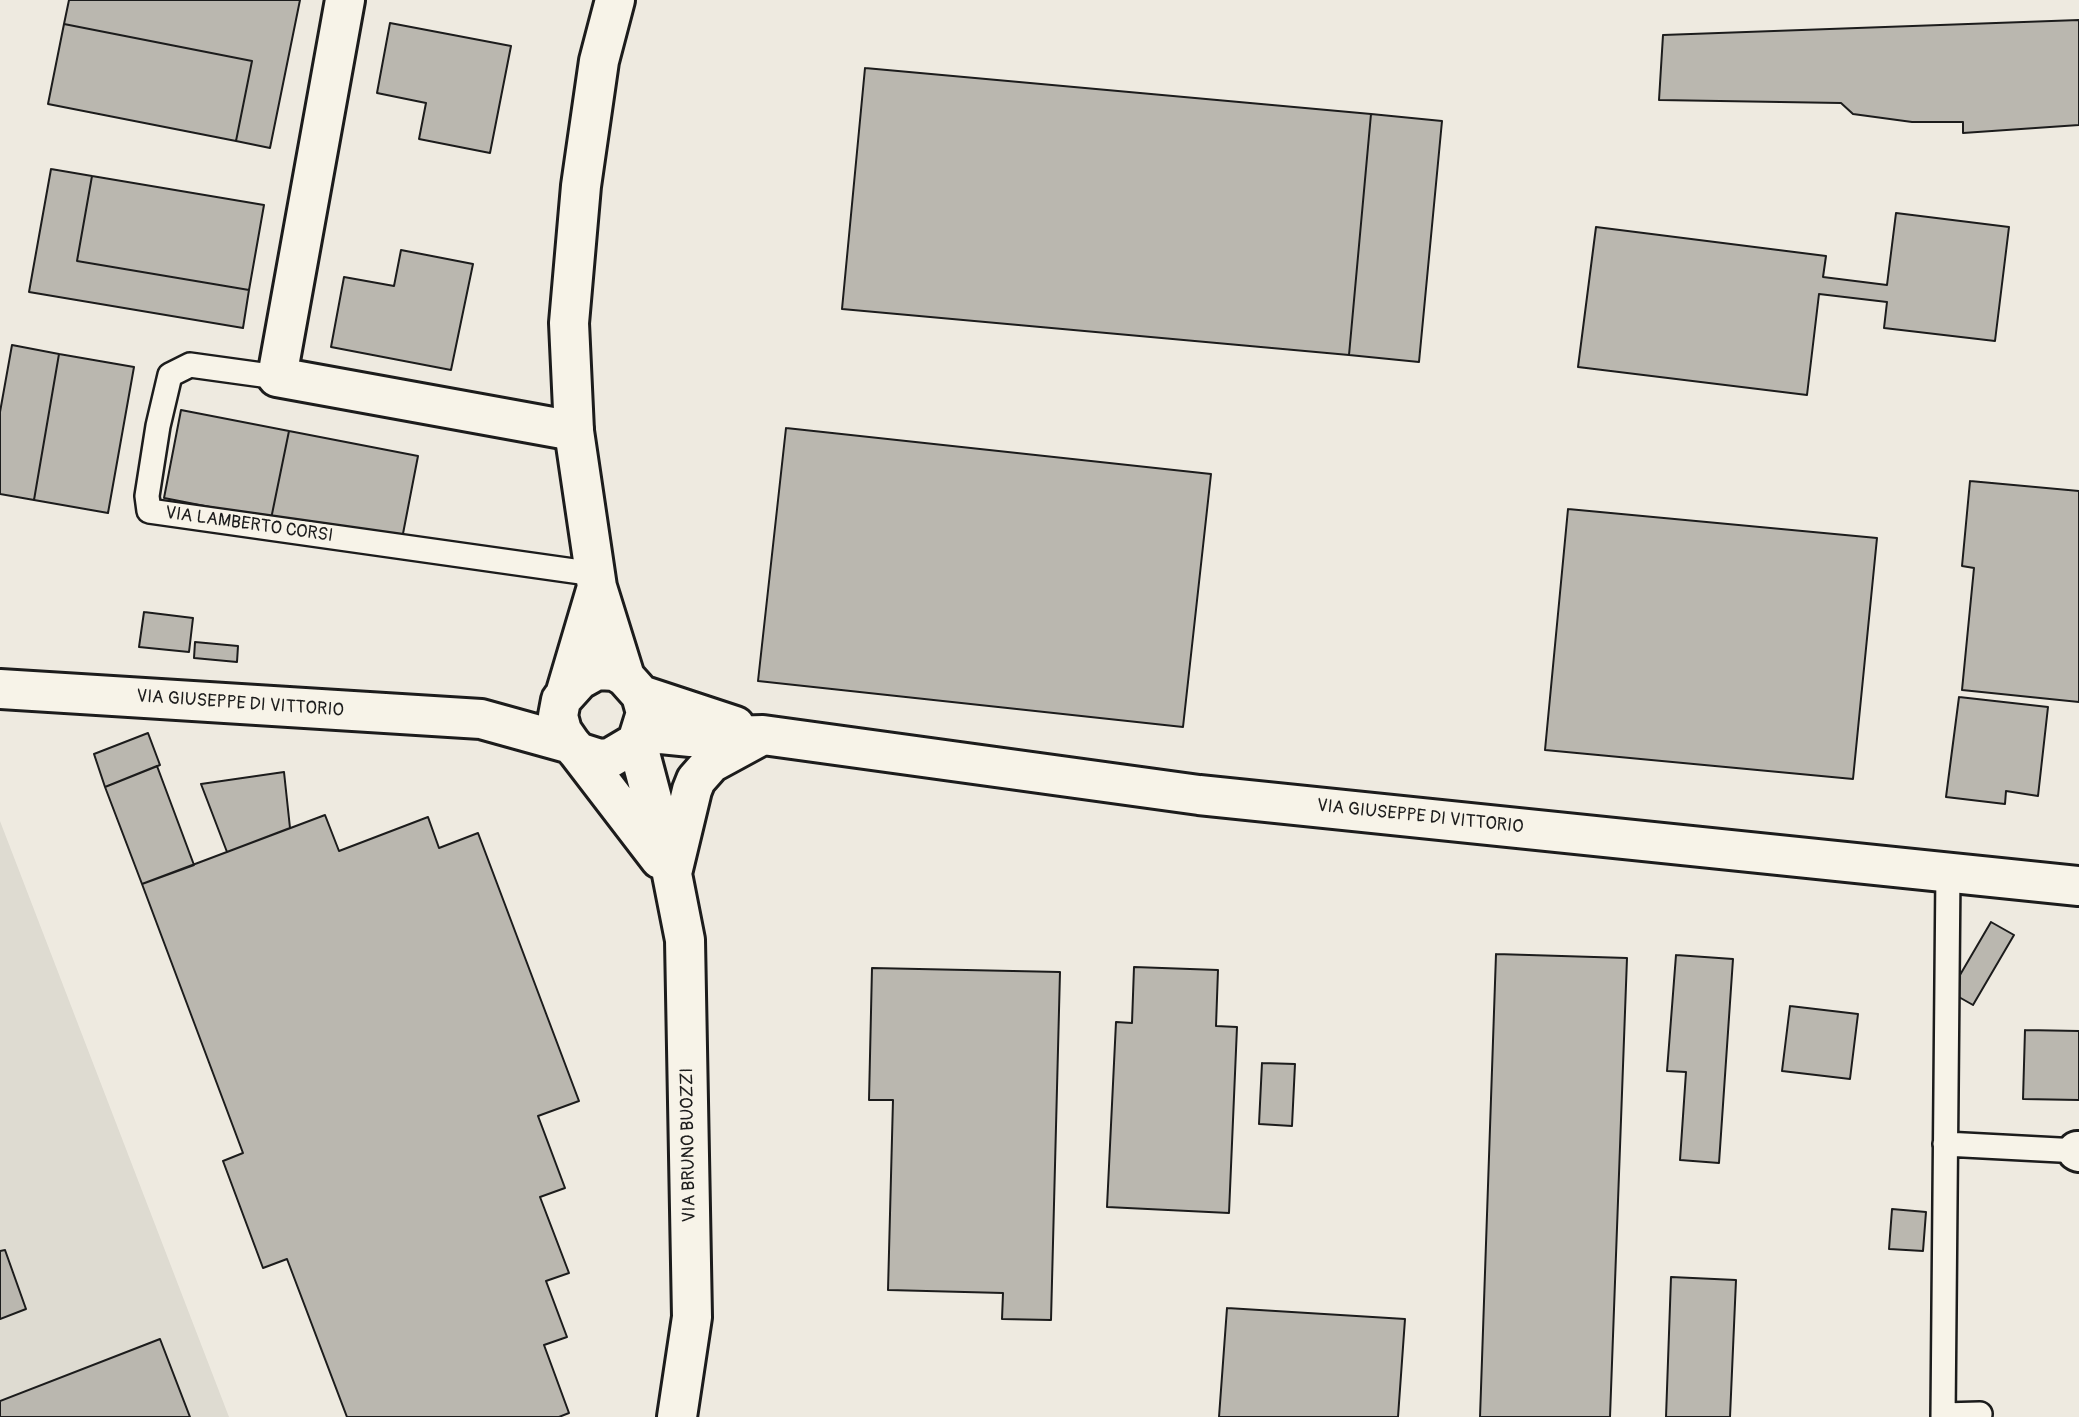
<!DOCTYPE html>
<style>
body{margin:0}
canvas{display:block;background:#eeeae0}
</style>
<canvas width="2079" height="1417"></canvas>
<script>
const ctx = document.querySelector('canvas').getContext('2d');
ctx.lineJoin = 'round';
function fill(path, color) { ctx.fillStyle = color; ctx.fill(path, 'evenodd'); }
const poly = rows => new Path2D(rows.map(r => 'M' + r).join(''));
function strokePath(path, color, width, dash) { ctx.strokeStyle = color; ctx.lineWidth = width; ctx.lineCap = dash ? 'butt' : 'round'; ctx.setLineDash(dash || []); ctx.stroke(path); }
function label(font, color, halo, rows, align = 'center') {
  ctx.font = font + ' Pangolin,sans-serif'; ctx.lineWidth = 5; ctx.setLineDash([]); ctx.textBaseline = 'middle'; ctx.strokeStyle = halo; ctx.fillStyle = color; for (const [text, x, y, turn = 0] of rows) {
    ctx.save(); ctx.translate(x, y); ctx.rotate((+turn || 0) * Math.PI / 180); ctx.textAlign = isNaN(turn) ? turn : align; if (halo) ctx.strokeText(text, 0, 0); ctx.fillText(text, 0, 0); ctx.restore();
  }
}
fill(poly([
 [0,821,229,1417,0,1417]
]), '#dedbd1');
const building = poly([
 [69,0,300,0,270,148,236,141,252,61,64,24,69,0],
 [2079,20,2079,125,1963,133,1963,122,1912,122,1853,114,1841,103,1659,100,1663,35,2079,20],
 [390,23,511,46,490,153,419,139,426,103,377,93,390,23],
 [64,24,252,61,236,141,48,104,64,24],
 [865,68,1371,114,1349,355,842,309,865,68],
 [1371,114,1442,121,1419,362,1349,355,1371,114],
 [51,169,92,176,77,261,249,290,243,328,29,292,51,169],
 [92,176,264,205,249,290,77,261,92,176],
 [1896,213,2009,227,1995,341,1884,328,1887,302,1819,294,1807,395,1578,367,1596,227,1826,256,1823,277,1887,285,1896,213],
 [401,250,473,264,451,370,331,347,344,277,394,286,401,250],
 [12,345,59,354,34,500,0,494,0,412,12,345],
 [59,354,134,367,108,513,34,500,59,354],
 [181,410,289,431,271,519,164,498,181,410],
 [786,428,1211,474,1183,727,758,681,786,428],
 [289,431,418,456,401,544,271,519,289,431],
 [1970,481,2079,491,2079,702,1962,690,1974,568,1962,566,1970,481],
 [1568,509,1877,538,1853,779,1545,750,1568,509],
 [144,612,193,618,189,652,139,647,144,612],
 [195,642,238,646,237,662,194,658,195,642],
 [1959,697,2048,707,2038,796,2006,791,2005,804,1946,797,1959,697],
 [148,733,160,765,105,787,94,754,148,733],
 [157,766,194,865,142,884,105,787,157,766],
 [284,772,290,828,227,852,201,784,284,772],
 [325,815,339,851,428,817,439,848,478,833,579,1101,538,1116,565,1188,540,1197,569,1273,546,1281,567,1337,544,1345,569,1413,559,1417,347,1417,287,1259,263,1268,223,1161,243,1153,142,884,325,815],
 [1991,922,2014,935,1973,1005,1950,992,1991,922],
 [1496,954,1627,958,1610,1417,1480,1417,1496,954],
 [1676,955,1733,959,1719,1163,1680,1160,1686,1072,1667,1071,1676,955],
 [1134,967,1218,970,1216,1026,1237,1027,1229,1213,1107,1207,1116,1022,1132,1023,1134,967],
 [872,968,1060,972,1051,1320,1002,1319,1003,1293,888,1290,893,1100,869,1100,872,968],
 [1790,1006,1858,1014,1850,1079,1782,1071,1790,1006],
 [2025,1030,2079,1031,2079,1100,2023,1099,2025,1030],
 [1262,1063,1295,1064,1292,1126,1259,1124,1262,1063],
 [1892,1209,1926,1212,1923,1251,1889,1249,1892,1209],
 [5,1250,26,1309,0,1319,0,1251,5,1250],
 [1671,1277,1736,1280,1730,1417,1666,1417,1671,1277],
 [1227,1308,1405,1319,1398,1417,1219,1417,1227,1308],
 [160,1339,190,1417,0,1417,0,1401,160,1339]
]);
fill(building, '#bab7af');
strokePath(building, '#1c1c1c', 2);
const lane = poly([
 [277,377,190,365,170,375,158,426,147,496,149,511,595,574],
 [1945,1144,2079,1151],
 [1943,1415,1980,1414],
 [1943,1417,1948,871]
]);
const street = poly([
 [345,0,277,377,574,431],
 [2077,1151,2079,1152]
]);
const secondary = poly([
 [615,0,599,61,581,186,569,323,574,431,597,587,625,677],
 [597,670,615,671,625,677,641,695,646,713,637,742,610,758,600,759,578,752,571,744,562,731,558,716,561,700,579,680,597,670],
 [0,689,481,719,571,744],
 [565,695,597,587],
 [641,695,735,726],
 [641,732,691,737,763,735,1199,795,2079,886],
 [637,742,672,874,685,940,692,1317,677,1417],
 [578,752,660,859],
 [673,869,692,790,696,780,711,763,757,738]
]);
strokePath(lane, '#1c1c1c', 28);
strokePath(street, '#1c1c1c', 44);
strokePath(secondary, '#1c1c1c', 44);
strokePath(lane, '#f7f3e8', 23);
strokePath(street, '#f7f3e8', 38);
strokePath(secondary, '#f7f3e8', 38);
label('18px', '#1c1c1c', '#f7f3e8', [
 ["VIA LAMBERTO CORSI",249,525,8],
 ["VIA GIUSEPPE DI VITTORIO",240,704,4],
 ["VIA GIUSEPPE DI VITTORIO",1420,817,6],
 ["VIA BRUNO BUOZZI",689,1145,-91]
]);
</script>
